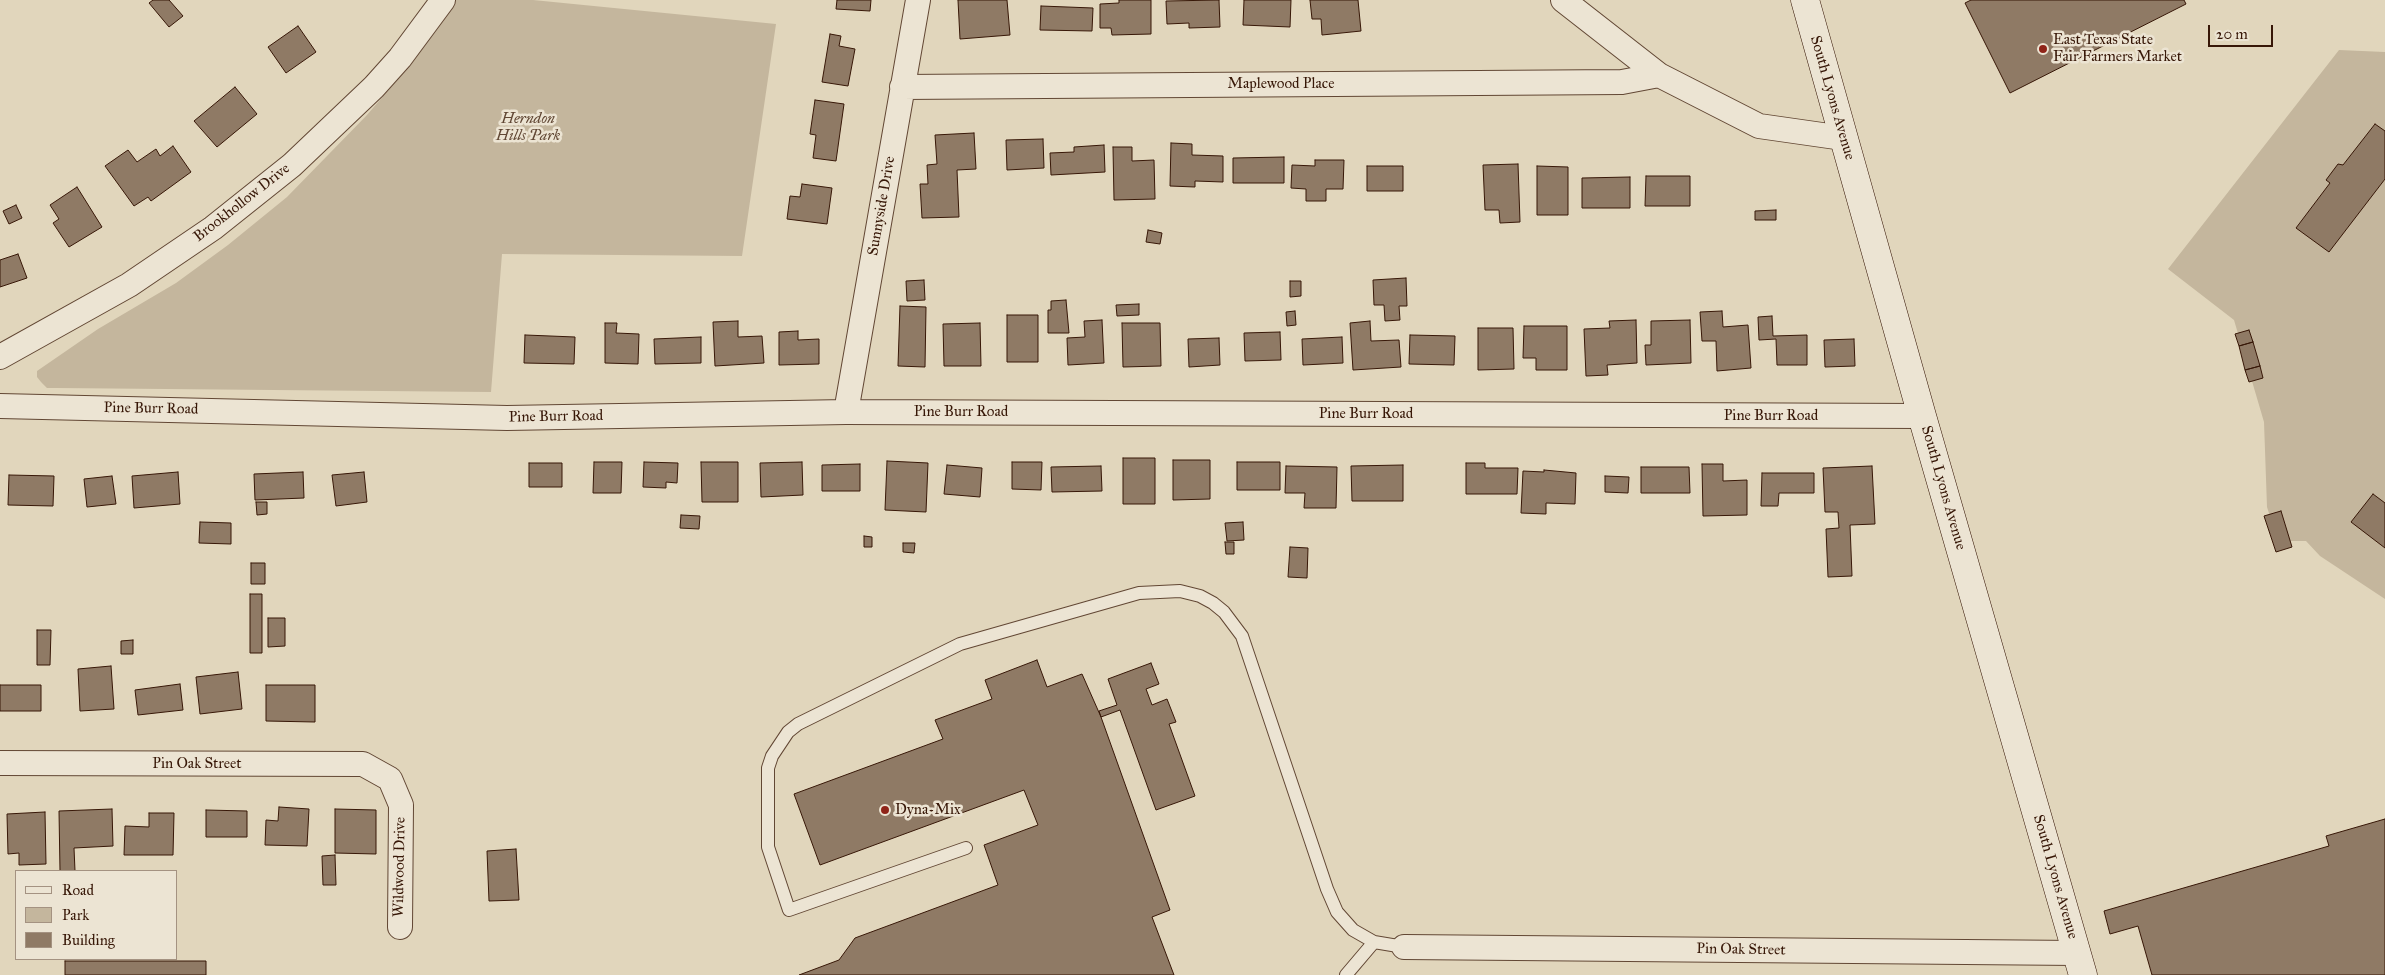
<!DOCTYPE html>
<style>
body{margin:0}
#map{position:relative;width:2385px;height:975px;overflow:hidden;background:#e1d6bc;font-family:"IM FELL Great Primer",serif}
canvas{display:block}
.legend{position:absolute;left:15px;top:870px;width:162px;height:90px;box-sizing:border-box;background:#ece4d3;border:1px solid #a49281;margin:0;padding:6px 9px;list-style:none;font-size:15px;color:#371707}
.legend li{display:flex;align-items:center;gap:10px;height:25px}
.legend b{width:25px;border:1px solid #a49281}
.scale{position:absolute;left:2208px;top:25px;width:65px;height:22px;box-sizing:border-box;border:2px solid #371707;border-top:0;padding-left:6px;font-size:15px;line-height:18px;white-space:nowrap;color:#371707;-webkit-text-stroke:4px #ece4d3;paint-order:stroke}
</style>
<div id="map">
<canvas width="2385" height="975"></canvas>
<ul class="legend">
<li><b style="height:6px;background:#ece4d3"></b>Road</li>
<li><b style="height:14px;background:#c4b69d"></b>Park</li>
<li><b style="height:14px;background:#8f7a65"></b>Building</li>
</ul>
<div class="scale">20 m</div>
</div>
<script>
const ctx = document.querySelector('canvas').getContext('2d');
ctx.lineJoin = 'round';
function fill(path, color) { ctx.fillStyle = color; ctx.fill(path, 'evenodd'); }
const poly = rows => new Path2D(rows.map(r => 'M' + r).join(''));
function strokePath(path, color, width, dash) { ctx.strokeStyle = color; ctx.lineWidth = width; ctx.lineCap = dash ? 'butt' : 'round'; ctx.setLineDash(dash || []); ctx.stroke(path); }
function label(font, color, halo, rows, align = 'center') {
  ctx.font = font + ' "IM FELL Great Primer",serif'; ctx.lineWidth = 5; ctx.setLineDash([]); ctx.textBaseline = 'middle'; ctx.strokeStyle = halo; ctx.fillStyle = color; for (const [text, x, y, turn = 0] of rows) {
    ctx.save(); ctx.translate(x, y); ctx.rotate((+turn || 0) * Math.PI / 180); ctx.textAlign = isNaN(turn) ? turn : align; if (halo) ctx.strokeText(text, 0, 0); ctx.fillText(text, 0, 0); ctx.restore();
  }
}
fill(poly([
 [456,0,533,0,776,24,742,256,502,254,491,392,57,388,47,388,41,382,37,377,37,371,98,329,176,283,228,245,287,197,367,115,415,59],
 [2339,50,2385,52,2385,599,2320,556,2306,541,2278,541,2267,507,2264,422,2234,320,2168,269]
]), '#c4b69d');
const building = poly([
 [153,0,169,0,183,16,169,27,149,3,153,0],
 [837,0,871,0,870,11,836,9,837,0],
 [958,0,1007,0,1010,35,960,39,958,0],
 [1119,0,1151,0,1151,34,1112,35,1111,28,1100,28,1100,4,1119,3,1119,0],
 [1219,0,1220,27,1189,28,1189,23,1167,24,1166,1,1219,0],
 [1244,0,1291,0,1290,27,1243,25,1244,0],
 [1310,0,1358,0,1361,31,1322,35,1321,19,1312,19,1310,0],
 [1971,0,2184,0,2186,4,2010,93,1965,3,1971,0],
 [1041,6,1093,8,1092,31,1040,30,1041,6],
 [298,26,316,52,286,73,268,47,298,26],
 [830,34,841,36,839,46,855,49,848,86,822,82,830,34],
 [235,87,257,114,217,147,194,121,235,87],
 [815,100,844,104,836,161,813,158,816,135,810,134,815,100],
 [2375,124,2385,131,2385,179,2329,252,2296,228,2330,183,2326,180,2338,164,2343,165,2375,124],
 [974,133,976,169,957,170,959,217,922,218,920,184,928,184,927,165,937,164,935,135,974,133],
 [1043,139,1044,168,1007,170,1006,140,1043,139],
 [1171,143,1192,144,1192,155,1223,156,1223,182,1195,181,1195,187,1170,186,1171,143],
 [1104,145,1105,172,1051,175,1050,153,1074,152,1074,147,1104,145],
 [173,146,191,172,151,201,148,197,134,206,105,166,128,150,137,162,156,149,160,156,173,146],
 [1113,147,1132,147,1132,161,1154,160,1155,199,1114,200,1113,147],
 [1284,157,1284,183,1233,183,1233,158,1284,157],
 [1315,160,1344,160,1343,189,1326,189,1326,201,1306,201,1306,189,1291,188,1292,165,1315,166,1315,160],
 [1518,164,1520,222,1500,223,1499,210,1485,210,1483,165,1518,164],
 [1367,166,1403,166,1403,191,1367,191,1367,166],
 [1537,166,1568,167,1568,215,1537,215,1537,166],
 [1646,176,1690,176,1690,206,1645,206,1646,176],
 [1630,177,1630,208,1582,208,1582,178,1630,177],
 [802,184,832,188,827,224,787,219,790,196,800,197,802,184],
 [77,187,102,227,69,247,53,223,59,219,50,205,77,187],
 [16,205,22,218,9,224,3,211,16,205],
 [1776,210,1776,220,1755,220,1755,211,1776,210],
 [1148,230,1162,233,1160,244,1146,242,1148,230],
 [18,254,27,278,0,287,0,260,18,254],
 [1406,278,1407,306,1399,306,1400,320,1385,321,1384,305,1374,305,1373,280,1406,278],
 [924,280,925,300,907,301,906,281,924,280],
 [1290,281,1301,281,1301,296,1290,297,1290,281],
 [1066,300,1069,333,1048,333,1048,310,1051,310,1051,301,1066,300],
 [1139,304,1139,315,1117,316,1116,305,1139,304],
 [900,306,926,307,925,367,898,366,900,306],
 [1295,311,1296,325,1287,326,1286,312,1295,311],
 [1722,311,1723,327,1748,325,1751,368,1717,371,1716,341,1702,341,1700,312,1722,311],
 [1007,315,1038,315,1038,362,1007,362,1007,315],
 [1772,316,1773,336,1807,335,1807,365,1777,365,1776,339,1759,340,1758,317,1772,316],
 [1102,320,1104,363,1068,365,1067,338,1085,337,1084,321,1102,320],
 [1636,320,1637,363,1607,365,1608,375,1586,376,1584,329,1610,328,1609,321,1636,320],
 [1690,320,1691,363,1646,365,1645,345,1651,345,1651,321,1690,320],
 [738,321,738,337,762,336,764,363,715,366,713,322,738,321],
 [1370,321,1371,341,1399,340,1401,367,1353,370,1350,323,1370,321],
 [605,323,617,323,616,333,639,334,638,364,605,363,605,323],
 [980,323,981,366,944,366,943,324,980,323],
 [1122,323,1160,323,1161,366,1123,367,1122,323],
 [1524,326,1567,326,1567,370,1536,370,1536,358,1523,358,1524,326],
 [1478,328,1513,328,1514,369,1478,370,1478,328],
 [2249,330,2253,342,2239,346,2235,334,2249,330],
 [798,331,798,340,819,339,819,364,779,365,779,332,798,331],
 [1280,332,1281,360,1245,361,1244,333,1280,332],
 [525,335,575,337,574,364,524,363,525,335],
 [1410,335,1455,336,1454,365,1409,364,1410,335],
 [701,337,701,363,655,364,654,339,701,337],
 [1342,337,1343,363,1303,365,1302,339,1342,337],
 [1219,338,1220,365,1189,367,1188,339,1219,338],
 [1854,339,1855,366,1825,367,1824,340,1854,339],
 [2253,342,2260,366,2245,370,2239,346,2253,342],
 [2260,366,2263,378,2249,382,2245,370,2260,366],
 [1123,458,1155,458,1155,504,1123,504,1123,458],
 [1173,460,1210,460,1210,499,1173,500,1173,460],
 [887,461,928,463,926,512,885,510,887,461],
 [594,462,622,462,621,493,593,493,594,462],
 [644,462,678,463,677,483,666,482,666,488,643,487,644,462],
 [701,462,738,462,738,502,702,502,701,462],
 [802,462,803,495,761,497,760,463,802,462],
 [1012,462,1042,462,1041,490,1012,489,1012,462],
 [1237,462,1280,462,1280,490,1237,490,1237,462],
 [529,463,562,463,562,487,529,487,529,463],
 [1466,463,1485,463,1485,468,1518,468,1517,494,1466,494,1466,463],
 [860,464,860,491,822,491,822,465,860,464],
 [1702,464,1723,464,1723,481,1747,480,1747,515,1703,516,1702,464],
 [947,465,982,468,980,497,944,494,947,465],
 [1403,465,1403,501,1352,501,1351,466,1403,465],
 [1101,466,1102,491,1052,492,1051,467,1101,466],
 [1286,466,1337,467,1336,508,1304,508,1305,493,1285,493,1286,466],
 [1872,466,1875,524,1850,525,1852,576,1828,577,1826,529,1839,528,1838,512,1825,512,1823,468,1872,466],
 [1641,467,1689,467,1690,493,1641,493,1641,467],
 [1544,470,1576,473,1575,504,1546,503,1546,514,1521,513,1523,471,1544,472,1544,470],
 [178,472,180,504,134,508,132,476,178,472],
 [303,472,304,498,255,500,254,474,303,472],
 [364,472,367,502,336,506,332,475,364,472],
 [1762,473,1814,473,1814,493,1779,493,1778,506,1761,506,1762,473],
 [9,475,54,476,53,506,8,505,9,475],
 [112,476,116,504,87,507,84,479,112,476],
 [1605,476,1629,477,1628,493,1605,492,1605,476],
 [2373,494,2385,503,2385,548,2351,522,2373,494],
 [256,502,267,502,267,514,257,515,256,502],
 [2281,511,2292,547,2276,552,2264,516,2281,511],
 [681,515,700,516,699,529,680,528,681,515],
 [200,522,231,523,231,544,199,543,200,522],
 [1243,522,1244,540,1227,541,1225,523,1243,522],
 [864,536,872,537,872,547,864,547,864,536],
 [1225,542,1234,542,1234,554,1226,554,1225,542],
 [903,543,915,543,914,553,903,552,903,543],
 [1290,547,1308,548,1307,578,1288,577,1290,547],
 [251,563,265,563,265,584,251,584,251,563],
 [250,594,262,594,262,653,250,653,250,594],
 [268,618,285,618,285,646,268,647,268,618],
 [37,630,51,630,50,665,37,665,37,630],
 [133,640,133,654,121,654,121,641,133,640],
 [1037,660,1047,687,1082,674,1101,717,1170,910,1152,917,1174,975,799,975,839,960,855,938,998,885,984,845,1038,825,1024,790,820,865,794,794,943,739,935,720,992,699,985,680,1037,660],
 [1151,663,1159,684,1146,689,1152,705,1167,699,1176,722,1169,724,1195,796,1156,810,1120,710,1101,717,1099,711,1117,705,1108,679,1151,663],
 [111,666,114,709,80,711,78,669,111,666],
 [238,672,242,709,200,714,196,677,238,672],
 [180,684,183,710,138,715,135,690,180,684],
 [0,685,41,685,41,711,0,711,0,685],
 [266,685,315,685,315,722,266,721,266,685],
 [279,807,309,809,307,846,265,845,266,820,278,821,279,807],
 [112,809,113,846,74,848,75,871,60,871,59,811,112,809],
 [335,809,376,810,376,854,335,853,335,809],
 [206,810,247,811,247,837,206,837,206,810],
 [45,812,46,864,19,865,19,853,8,854,7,814,45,812],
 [149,813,174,813,173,855,124,855,125,826,149,827,149,813],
 [2385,819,2385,975,2152,975,2138,926,2110,934,2104,911,2329,846,2326,836,2385,819],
 [516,849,519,900,489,901,487,851,516,849],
 [335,855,336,885,323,885,322,856,335,855],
 [65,961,206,961,206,975,65,975,65,961]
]);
fill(building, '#8f7a65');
strokePath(building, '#371707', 1);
const lane = poly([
 [966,848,789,910,768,847,768,768,772,756,788,732,798,724,960,644,1139,593,1180,591,1200,596,1213,603,1224,612,1242,636,1327,889,1337,912,1353,930,1374,942,1404,947],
 [1346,975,1374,942]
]);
const street = poly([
 [1563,0,1659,75,1759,126,1843,138],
 [902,87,1622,82,1659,75],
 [0,357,129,285,213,228,292,165,374,87,400,58,443,0],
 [0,406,507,418,846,412,1922,416],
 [846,412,918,0],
 [0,763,363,764,390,779,401,805,400,927],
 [1404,947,2077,953]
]);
const secondary = poly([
 [1805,0,1922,416,2083,975]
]);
strokePath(lane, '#624734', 14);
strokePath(street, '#624734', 26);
strokePath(secondary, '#371707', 29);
strokePath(lane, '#ece4d3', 12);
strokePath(street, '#ece4d3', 24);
strokePath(secondary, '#ece4d3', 28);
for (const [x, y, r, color] of [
 [2043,49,5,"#8f2418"],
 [885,810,5,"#8f2418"]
]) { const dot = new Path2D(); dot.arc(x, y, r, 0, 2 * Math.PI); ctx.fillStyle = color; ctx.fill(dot); strokePath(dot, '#ece4d3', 2); }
label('15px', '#371707', '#ece4d3', [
 ["East Texas State",2053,40],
 ["Fair Farmers Market",2053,57],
 ["Dyna-Mix",895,810]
], 'left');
label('15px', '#371707', '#ece4d3', [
 ["Maplewood Place",1281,84],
 ["South Lyons Avenue",1832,98,74],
 ["Brookhollow Drive",242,203,-38],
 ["Sunnyside Drive",882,206,-80],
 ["Pine Burr Road",151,409,1],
 ["Pine Burr Road",961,412],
 ["Pine Burr Road",1366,414],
 ["Pine Burr Road",1771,416],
 ["Pine Burr Road",556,417,-1],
 ["South Lyons Avenue",1943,488,74],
 ["Pin Oak Street",197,764],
 ["Wildwood Drive",400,867,-89],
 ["South Lyons Avenue",2055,877,74],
 ["Pin Oak Street",1741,950,1]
]);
label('italic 15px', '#614734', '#ece4d3', [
 ["Herndon",528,119],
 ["Hills Park",528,136]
]);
</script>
